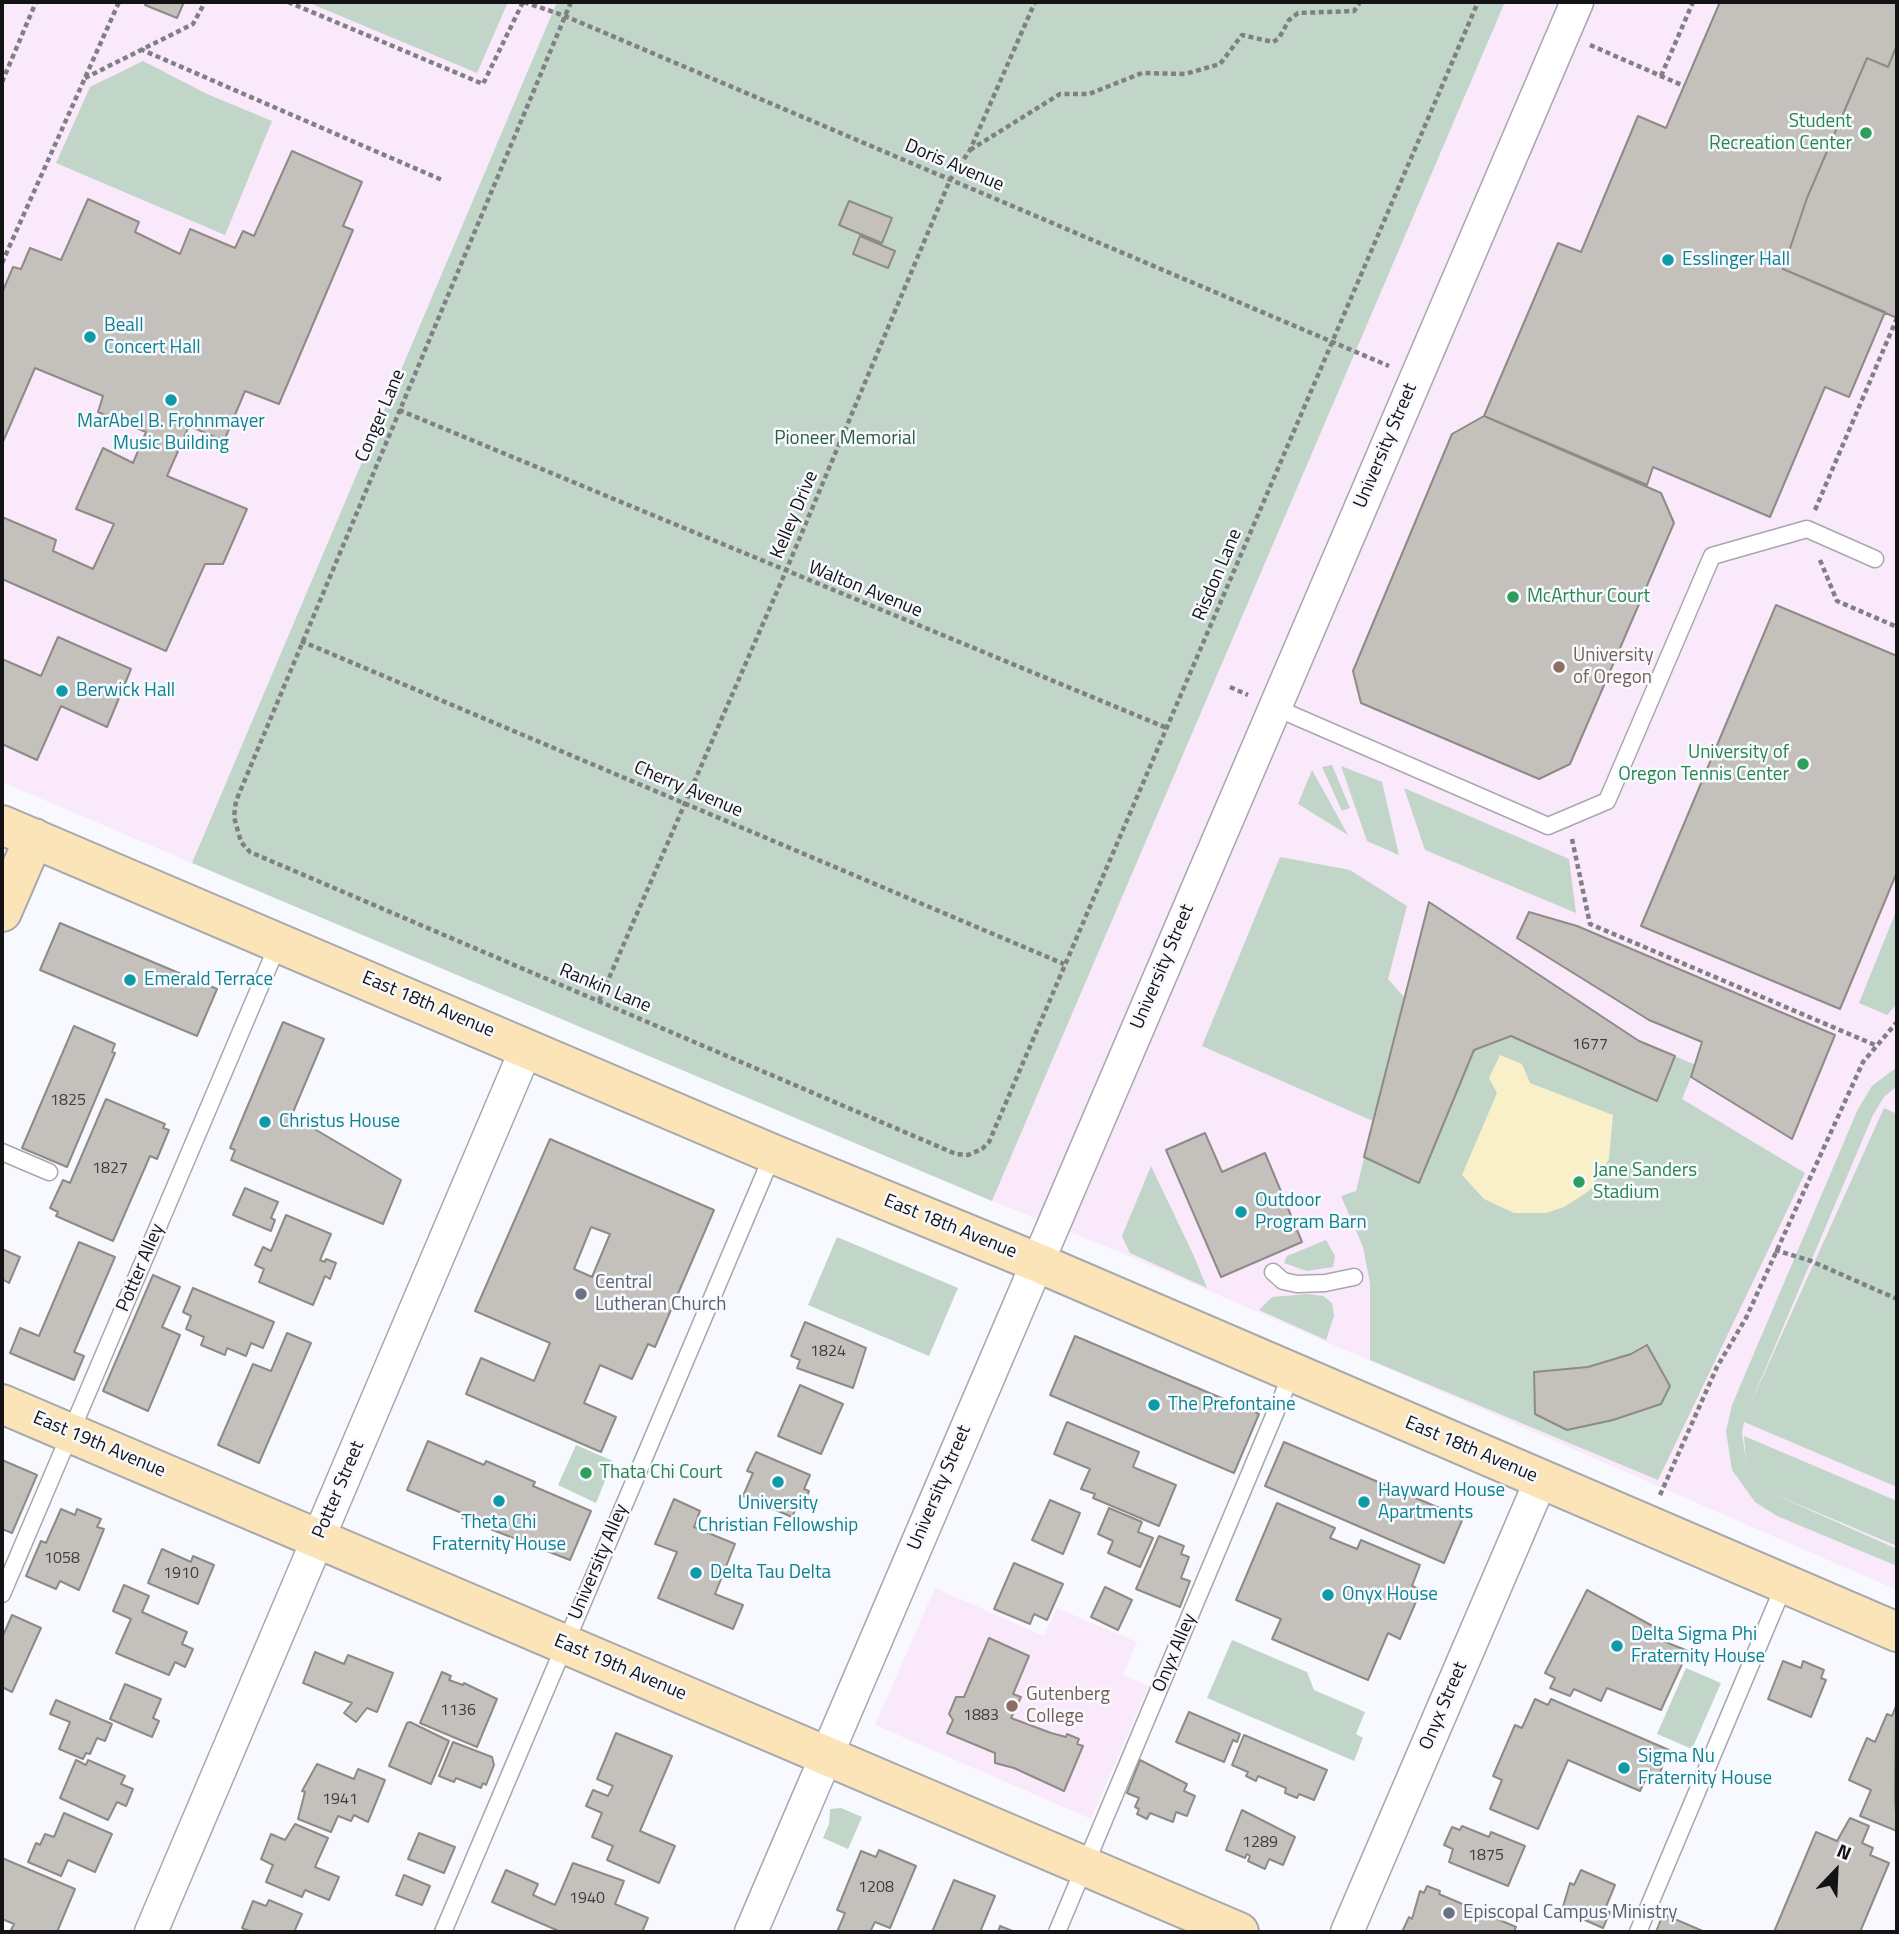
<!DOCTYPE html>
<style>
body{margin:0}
#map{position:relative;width:1899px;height:1934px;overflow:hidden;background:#f8f9fe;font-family:"Titillium Web",sans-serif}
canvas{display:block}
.frame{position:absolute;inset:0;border:4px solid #131315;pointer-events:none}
.north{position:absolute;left:1801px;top:1836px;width:70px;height:70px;-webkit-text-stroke:5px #f8f9fe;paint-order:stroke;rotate:23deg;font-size:19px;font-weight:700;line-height:28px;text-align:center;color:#131315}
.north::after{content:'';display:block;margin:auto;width:24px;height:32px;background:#131315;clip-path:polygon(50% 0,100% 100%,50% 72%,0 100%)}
</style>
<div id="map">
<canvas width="1899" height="1934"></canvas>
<div class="frame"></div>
<div class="north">N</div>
</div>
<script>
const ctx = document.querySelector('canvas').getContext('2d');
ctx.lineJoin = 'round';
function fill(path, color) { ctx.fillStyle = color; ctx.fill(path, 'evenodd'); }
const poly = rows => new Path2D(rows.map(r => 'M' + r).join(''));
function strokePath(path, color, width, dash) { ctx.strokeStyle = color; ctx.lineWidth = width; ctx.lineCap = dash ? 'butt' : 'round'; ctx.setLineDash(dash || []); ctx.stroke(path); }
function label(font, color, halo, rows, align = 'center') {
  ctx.font = font + ' "Titillium Web",sans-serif'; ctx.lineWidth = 5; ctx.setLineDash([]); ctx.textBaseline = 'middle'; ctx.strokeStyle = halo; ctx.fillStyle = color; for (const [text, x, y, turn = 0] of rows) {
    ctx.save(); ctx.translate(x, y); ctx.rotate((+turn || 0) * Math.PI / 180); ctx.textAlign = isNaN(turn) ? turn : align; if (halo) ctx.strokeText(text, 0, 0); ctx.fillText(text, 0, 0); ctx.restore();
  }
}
fill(poly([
 [2,2,557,2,192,863,2,782],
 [1505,2,1897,2,1897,1590,1129,1256,992,1201],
 [935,1588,1044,1636,1057,1608,1137,1642,1123,1675,1149,1686,1091,1819,875,1725]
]), '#f9e9fb');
fill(poly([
 [307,2,508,2,477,73],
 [557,2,1505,2,992,1201,192,863],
 [143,61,207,94,272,121,225,235,56,163,90,87],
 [1332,765,1350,808,1342,811,1322,767],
 [1341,766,1382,782,1399,855,1367,841],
 [1312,770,1348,835,1298,804],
 [1404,788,1569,859,1576,913,1425,850],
 [1280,857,1350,870,1407,906,1388,979,1404,997,1429,902,1639,1041,1696,1065,1682,1099,1805,1173,1658,1480,1370,1360,1370,1283,1363,1247,1341,1196,1356,1191,1373,1121,1202,1046],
 [1897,909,1897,1004,1887,1015,1859,1003],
 [1897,1067,1897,1086,1884,1097,1873,1115,1750,1405,1884,1108,1897,1114,1897,1487,1744,1422,1742,1432,1746,1462,1744,1436,1897,1501,1897,1546,1769,1492,1897,1549,1897,1566,1777,1516,1755,1502,1732,1470,1726,1431,1732,1405,1858,1109,1872,1086],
 [1151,1166,1193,1254,1207,1288,1130,1253,1122,1236],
 [837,1237,958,1288,929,1356,808,1305],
 [1326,1240,1335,1256,1333,1267,1307,1271,1284,1263,1287,1256],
 [1308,1294,1323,1296,1332,1303,1334,1316,1326,1340,1259,1310,1272,1297],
 [576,1445,613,1461,596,1503,558,1485],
 [1232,1640,1307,1672,1314,1690,1365,1712,1356,1734,1363,1738,1354,1761,1207,1698],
 [1686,1668,1721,1683,1692,1749,1657,1734],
 [841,1808,862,1817,848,1849,823,1838,829,1824,830,1809]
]), '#c1d5c9');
fill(poly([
 [1500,1055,1522,1064,1530,1083,1613,1115,1609,1159,1589,1191,1564,1207,1546,1213,1514,1213,1484,1199,1462,1175,1497,1093,1489,1078]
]), '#f9f0ca');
const building = poly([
 [147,2,184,2,177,18,145,5,147,2],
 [1720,2,1897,2,1897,45,1888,67,1867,58,1807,198,1783,269,1885,312,1849,397,1825,387,1770,517,1653,467,1647,485,1484,416,1558,243,1581,252,1638,116,1666,128,1720,2],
 [1897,45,1897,318,1783,269,1807,198,1867,58,1888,67,1897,45],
 [292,151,362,182,343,226,353,230,279,404,245,391,224,441,189,426,167,476,247,509,223,564,205,564,166,651,2,579,2,517,56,540,53,551,93,569,114,524,76,509,103,448,133,463,146,432,98,412,103,396,35,368,2,444,2,293,13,267,21,269,30,248,61,260,88,199,139,222,135,232,180,254,190,229,235,248,243,231,254,236,292,151],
 [849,201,892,218,882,243,839,225,849,201],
 [860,236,895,251,888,268,853,254,860,236],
 [1484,416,1661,493,1674,523,1570,764,1539,779,1361,703,1353,671,1452,434,1484,416],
 [1776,605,1897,656,1897,872,1840,1009,1641,926,1776,605],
 [58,637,131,669,107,727,61,706,37,760,2,744,2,659,41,676,58,637],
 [1429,902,1639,1041,1675,1056,1657,1101,1511,1036,1474,1050,1419,1183,1364,1157,1429,902],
 [1529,912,1577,926,1835,1035,1792,1139,1691,1077,1702,1042,1649,1020,1517,938,1529,912],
 [60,923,217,989,197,1036,40,970,60,923],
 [283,1022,324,1039,288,1124,299,1129,301,1121,401,1180,383,1224,231,1160,235,1150,230,1148,283,1022],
 [74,1026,115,1044,112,1052,115,1053,67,1167,22,1148,74,1026],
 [106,1099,165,1124,163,1128,169,1130,157,1159,150,1156,113,1241,56,1216,58,1212,50,1208,63,1180,70,1183,106,1099],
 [1205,1133,1222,1172,1265,1153,1302,1242,1221,1277,1166,1150,1205,1133],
 [550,1139,714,1210,655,1347,648,1344,632,1379,600,1365,584,1403,616,1417,601,1452,466,1394,481,1358,534,1381,550,1343,475,1311,550,1139],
 [591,1227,610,1234,592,1277,574,1269,591,1227],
 [245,1188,278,1202,271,1218,275,1220,271,1231,233,1215,245,1188],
 [286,1215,331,1234,320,1260,325,1262,326,1259,336,1263,330,1279,325,1276,313,1305,259,1282,264,1269,255,1265,263,1247,271,1251,286,1215],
 [79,1242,115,1257,74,1352,84,1356,74,1380,10,1353,20,1328,39,1336,79,1242],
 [2,1249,20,1257,9,1283,2,1279,2,1249],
 [153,1275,180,1287,162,1327,180,1335,148,1411,103,1391,153,1275],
 [193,1288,274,1322,263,1348,251,1343,246,1356,227,1348,225,1355,201,1345,204,1337,186,1329,191,1316,183,1312,193,1288],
 [805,1322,866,1348,853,1388,797,1368,800,1360,791,1356,805,1322],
 [287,1333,311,1343,259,1463,218,1445,253,1364,271,1371,287,1333],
 [1075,1336,1259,1414,1234,1473,1050,1395,1075,1336],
 [1647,1345,1670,1386,1661,1404,1613,1420,1567,1430,1535,1414,1534,1372,1588,1367,1631,1354,1647,1345],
 [800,1385,843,1404,821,1454,778,1436,800,1385],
 [1067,1422,1139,1452,1133,1467,1176,1485,1159,1526,1093,1498,1095,1494,1081,1489,1090,1469,1054,1454,1067,1422],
 [428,1441,484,1465,486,1461,535,1482,533,1486,591,1511,570,1560,462,1518,464,1514,407,1490,428,1441],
 [1284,1442,1463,1518,1444,1563,1265,1486,1284,1442],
 [756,1452,810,1475,804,1489,809,1491,802,1508,797,1506,792,1517,743,1496,753,1473,747,1471,756,1452],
 [2,1460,37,1475,12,1533,2,1529,2,1460],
 [674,1499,700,1511,694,1527,735,1544,715,1594,743,1605,733,1629,658,1598,677,1552,655,1544,674,1499],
 [1050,1500,1080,1513,1063,1554,1032,1540,1050,1500],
 [1277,1503,1335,1528,1330,1538,1357,1549,1361,1540,1420,1565,1412,1586,1421,1590,1400,1639,1388,1633,1368,1680,1272,1639,1281,1619,1236,1600,1277,1503],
 [1109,1508,1142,1522,1138,1532,1153,1538,1140,1567,1108,1553,1113,1541,1098,1534,1109,1508],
 [61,1509,75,1515,77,1509,101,1519,97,1527,104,1529,79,1590,60,1581,56,1589,26,1576,41,1541,46,1543,61,1509],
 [1159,1536,1184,1546,1181,1554,1189,1557,1181,1578,1190,1581,1180,1607,1136,1589,1159,1536],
 [162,1549,191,1562,193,1556,214,1565,198,1604,148,1583,162,1549],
 [1014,1563,1063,1584,1047,1620,1034,1614,1030,1624,994,1609,1014,1563],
 [124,1585,149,1596,142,1612,187,1632,182,1644,193,1649,185,1667,175,1662,169,1675,116,1653,131,1619,113,1611,124,1585],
 [1105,1587,1132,1600,1118,1630,1091,1617,1105,1587],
 [1587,1590,1667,1634,1663,1641,1688,1651,1661,1710,1607,1688,1601,1701,1574,1689,1570,1696,1550,1688,1555,1678,1545,1673,1587,1590],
 [12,1615,41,1628,12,1692,2,1687,2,1638,12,1615],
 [989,1638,1029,1656,1013,1694,1021,1697,1011,1718,1051,1733,1066,1737,1067,1734,1079,1739,1077,1744,1083,1746,1064,1791,1014,1768,995,1763,995,1753,947,1733,953,1720,949,1714,956,1697,964,1697,989,1638],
 [315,1652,344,1664,348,1655,393,1673,377,1712,367,1708,356,1722,344,1713,352,1703,303,1683,315,1652],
 [1783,1661,1801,1668,1803,1661,1824,1670,1821,1678,1826,1680,1811,1717,1768,1699,1783,1661],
 [442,1672,451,1676,449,1680,463,1685,464,1683,497,1699,477,1747,420,1723,442,1672],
 [125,1684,161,1699,153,1718,159,1721,152,1737,110,1719,125,1684],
 [1535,1699,1548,1705,1551,1699,1669,1750,1656,1782,1646,1778,1640,1791,1568,1760,1538,1829,1490,1809,1502,1780,1493,1776,1515,1725,1522,1728,1535,1699],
 [56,1700,112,1724,105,1741,97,1738,90,1754,86,1753,83,1759,59,1749,70,1722,50,1714,56,1700],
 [1896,1706,1895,1797,1897,1831,1860,1816,1871,1790,1849,1780,1867,1738,1875,1742,1887,1714,1892,1716,1896,1706],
 [1189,1712,1240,1734,1237,1742,1233,1740,1224,1762,1176,1742,1189,1712],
 [410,1722,449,1741,431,1784,389,1766,407,1723,410,1722],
 [616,1733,672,1756,640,1831,675,1846,659,1883,607,1860,613,1846,592,1837,602,1813,586,1806,593,1790,608,1796,613,1786,597,1779,616,1733],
 [1244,1735,1327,1770,1314,1800,1299,1794,1297,1798,1285,1793,1286,1788,1258,1776,1256,1781,1246,1776,1248,1772,1232,1765,1244,1735],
 [453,1742,492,1757,494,1765,486,1785,483,1783,481,1788,456,1778,454,1782,439,1776,453,1742],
 [76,1760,86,1765,88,1760,125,1776,121,1784,133,1789,126,1806,117,1802,108,1820,60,1798,76,1760],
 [1140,1760,1187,1784,1184,1791,1195,1796,1187,1816,1176,1812,1173,1822,1150,1813,1147,1819,1137,1814,1139,1809,1135,1807,1139,1798,1127,1793,1140,1760],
 [317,1764,354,1779,358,1769,385,1780,368,1822,354,1815,351,1821,338,1816,331,1832,298,1819,305,1792,302,1791,317,1764],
 [1242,1810,1295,1837,1283,1865,1269,1859,1265,1869,1248,1861,1250,1856,1247,1854,1245,1858,1226,1850,1242,1810],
 [64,1813,112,1834,95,1872,68,1860,61,1876,28,1862,36,1843,40,1845,45,1834,54,1837,64,1813],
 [1850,1818,1869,1826,1862,1843,1873,1848,1870,1855,1889,1863,1860,1932,1774,1932,1816,1832,1837,1841,1850,1818],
 [295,1824,328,1838,315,1867,339,1877,329,1900,305,1890,302,1897,266,1882,273,1865,261,1859,271,1834,285,1840,295,1824],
 [1462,1826,1489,1837,1491,1832,1525,1846,1508,1886,1449,1862,1453,1849,1444,1845,1452,1827,1460,1830,1462,1826],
 [419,1833,455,1847,444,1873,408,1859,419,1833],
 [879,1850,916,1866,890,1928,875,1922,870,1932,837,1932,845,1913,837,1910,861,1851,876,1857,879,1850],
 [2,1858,75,1889,57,1932,16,1932,11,1930,14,1924,2,1919,2,1858],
 [573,1863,624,1881,615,1904,648,1918,642,1932,561,1932,492,1902,506,1870,538,1884,533,1895,555,1905,573,1863],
 [1581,1870,1615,1885,1605,1909,1610,1912,1603,1928,1562,1910,1570,1883,1574,1885,1581,1870],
 [404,1875,430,1886,422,1905,396,1895,404,1875],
 [954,1880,995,1896,980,1932,932,1932,954,1880],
 [1427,1886,1440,1891,1439,1894,1516,1927,1514,1932,1402,1932,1409,1917,1412,1919,1420,1891,1424,1893,1427,1886],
 [269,1900,302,1914,294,1932,252,1932,242,1928,253,1901,266,1906,269,1900],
 [1663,1914,1705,1932,1656,1932,1663,1914],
 [1000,1926,1015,1932,998,1932,1000,1926]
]);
fill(building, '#c4c1bc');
strokePath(building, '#8e8b86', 2);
const lane = poly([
 [1274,707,1548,826,1607,801,1712,556,1807,529,1875,559],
 [2,1152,49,1172],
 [1273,1272,1283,1281,1297,1284,1325,1283,1354,1277],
 [2,1594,279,942],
 [443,1932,773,1154],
 [1057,1932,1292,1373],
 [1638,1932,1785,1583]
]);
const street = poly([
 [151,1932,527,1047],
 [751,1932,1577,2],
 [1347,1932,1541,1480]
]);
const secondary = poly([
 [2,825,773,1154,1036,1262,1897,1632],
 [2,912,34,838],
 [2,1404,1239,1932]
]);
strokePath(lane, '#a7a8ad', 19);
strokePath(street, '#a7a8ad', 35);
strokePath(secondary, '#a7a8ad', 42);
strokePath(poly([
 [288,2,483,84,523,2],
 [524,2,565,16,1389,366],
 [571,2,236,801,234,817,241,842,250,852,956,1154,968,1155,982,1149,989,1142,1478,2],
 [1590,45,1684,86],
 [140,49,442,180],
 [1661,76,1693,2],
 [85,78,193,24,205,2],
 [2,82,36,2],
 [970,150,1060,94,1089,94,1142,73,1185,74,1220,64,1242,35,1273,42,1279,38,1289,20,1298,13,1354,11,1360,2],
 [2,263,119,2],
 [399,410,1167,728],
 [1815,510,1897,318],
 [1820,560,1837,601,1897,627],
 [301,641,1064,964],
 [1230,687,1248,695],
 [1572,839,1590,924,1875,1045],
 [599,1001,785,573,950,180,970,150,1035,2],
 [1775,1250,1811,1261,1897,1299],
 [1660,1495,1717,1367,1746,1318,1863,1062,1897,1022]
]), '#808084', 4.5, [5, 3.5]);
strokePath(lane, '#fff', 16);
strokePath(street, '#fff', 32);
strokePath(secondary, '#fbe5b8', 38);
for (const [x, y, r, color] of [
 [1866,133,7,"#2e9e5b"],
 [1668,260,7,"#0f9aa8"],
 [90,337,7,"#0f9aa8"],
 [171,400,7,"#0f9aa8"],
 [1513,597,7,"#2e9e5b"],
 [1559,667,7,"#8d6e63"],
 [62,691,7,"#0f9aa8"],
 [1803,764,7,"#2e9e5b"],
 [130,980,7,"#0f9aa8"],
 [265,1122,7,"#0f9aa8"],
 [1579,1182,7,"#2e9e5b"],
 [1241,1212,7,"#0f9aa8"],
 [581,1294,7,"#6b7280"],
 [1154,1405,7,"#0f9aa8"],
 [586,1473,7,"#2e9e5b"],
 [778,1482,7,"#0f9aa8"],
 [499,1501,7,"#0f9aa8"],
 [1364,1502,7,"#0f9aa8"],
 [696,1573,7,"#0f9aa8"],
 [1328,1595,7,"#0f9aa8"],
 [1617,1646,7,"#0f9aa8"],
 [1012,1706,7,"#8d6e63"],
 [1624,1768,7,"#0f9aa8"],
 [1449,1913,7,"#6b7280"]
]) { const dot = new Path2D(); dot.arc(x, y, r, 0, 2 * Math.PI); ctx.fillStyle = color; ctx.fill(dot); strokePath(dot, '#f8f9fe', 2.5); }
label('16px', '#3f3e3f', null, [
 ["1677",1590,1045],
 ["1825",68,1101],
 ["1827",110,1169],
 ["1824",828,1352],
 ["1058",62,1559],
 ["1910",181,1574],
 ["1136",458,1711],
 ["1883",981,1716],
 ["1941",340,1800],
 ["1289",1260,1843],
 ["1875",1486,1856],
 ["1208",876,1888],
 ["1940",587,1899]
]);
label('19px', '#27864d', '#f8f9fe', [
 ["Student",1852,122,"right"],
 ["Recreation Center",1852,144,"right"],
 ["McArthur Court",1527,597],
 ["University of",1789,753,"right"],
 ["Oregon Tennis Center",1789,775,"right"],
 ["Jane Sanders",1593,1171],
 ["Stadium",1593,1193],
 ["Thata Chi Court",600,1473]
], 'left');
label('19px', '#131315', '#f8f9fe', [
 ["Doris Avenue",954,166,23],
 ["Conger Lane",381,416,-67],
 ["University Street",1386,446,-67],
 ["Kelley Drive",795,515,-67],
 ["Risdon Lane",1218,575,-67],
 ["Walton Avenue",865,590,22],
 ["Cherry Avenue",688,790,23],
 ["University Street",1163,967,-67],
 ["Rankin Lane",605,989,23],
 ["East 18th Avenue",428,1005,23],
 ["East 18th Avenue",950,1227,22],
 ["Potter Alley",141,1268,-67],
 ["East 19th Avenue",99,1445,23],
 ["East 18th Avenue",1471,1450,23],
 ["University Street",940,1488,-67],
 ["Potter Street",339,1490,-67],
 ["University Alley",599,1562,-67],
 ["Onyx Alley",1175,1653,-67],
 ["East 19th Avenue",620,1668,23],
 ["Onyx Street",1444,1706,-67]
]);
label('19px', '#0d838f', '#f8f9fe', [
 ["Esslinger Hall",1682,260],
 ["Beall",104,326],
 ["Concert Hall",104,348],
 ["MarAbel B. Frohnmayer",171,422,"center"],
 ["Music Building",171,444,"center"],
 ["Berwick Hall",76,691],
 ["Emerald Terrace",144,980],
 ["Christus House",279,1122],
 ["Outdoor",1255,1201],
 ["Program Barn",1255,1223],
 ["The Prefontaine",1168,1405],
 ["Hayward House",1378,1491],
 ["Apartments",1378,1513],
 ["University",778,1504,"center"],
 ["Christian Fellowship",778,1526,"center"],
 ["Theta Chi",499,1523,"center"],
 ["Fraternity House",499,1545,"center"],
 ["Delta Tau Delta",710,1573],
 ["Onyx House",1342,1595],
 ["Delta Sigma Phi",1631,1635],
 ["Fraternity House",1631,1657],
 ["Sigma Nu",1638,1757],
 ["Fraternity House",1638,1779]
], 'left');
label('19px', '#2b5e44', '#f8f9fe', [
 ["Pioneer Memorial",845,439]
]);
label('19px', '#785e54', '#f8f9fe', [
 ["University",1573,656],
 ["of Oregon",1573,678],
 ["Gutenberg",1026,1695],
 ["College",1026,1717]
], 'left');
label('19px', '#5b616d', '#f8f9fe', [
 ["Central",595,1283],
 ["Lutheran Church",595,1305],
 ["Episcopal Campus Ministry",1463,1913]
], 'left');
</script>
